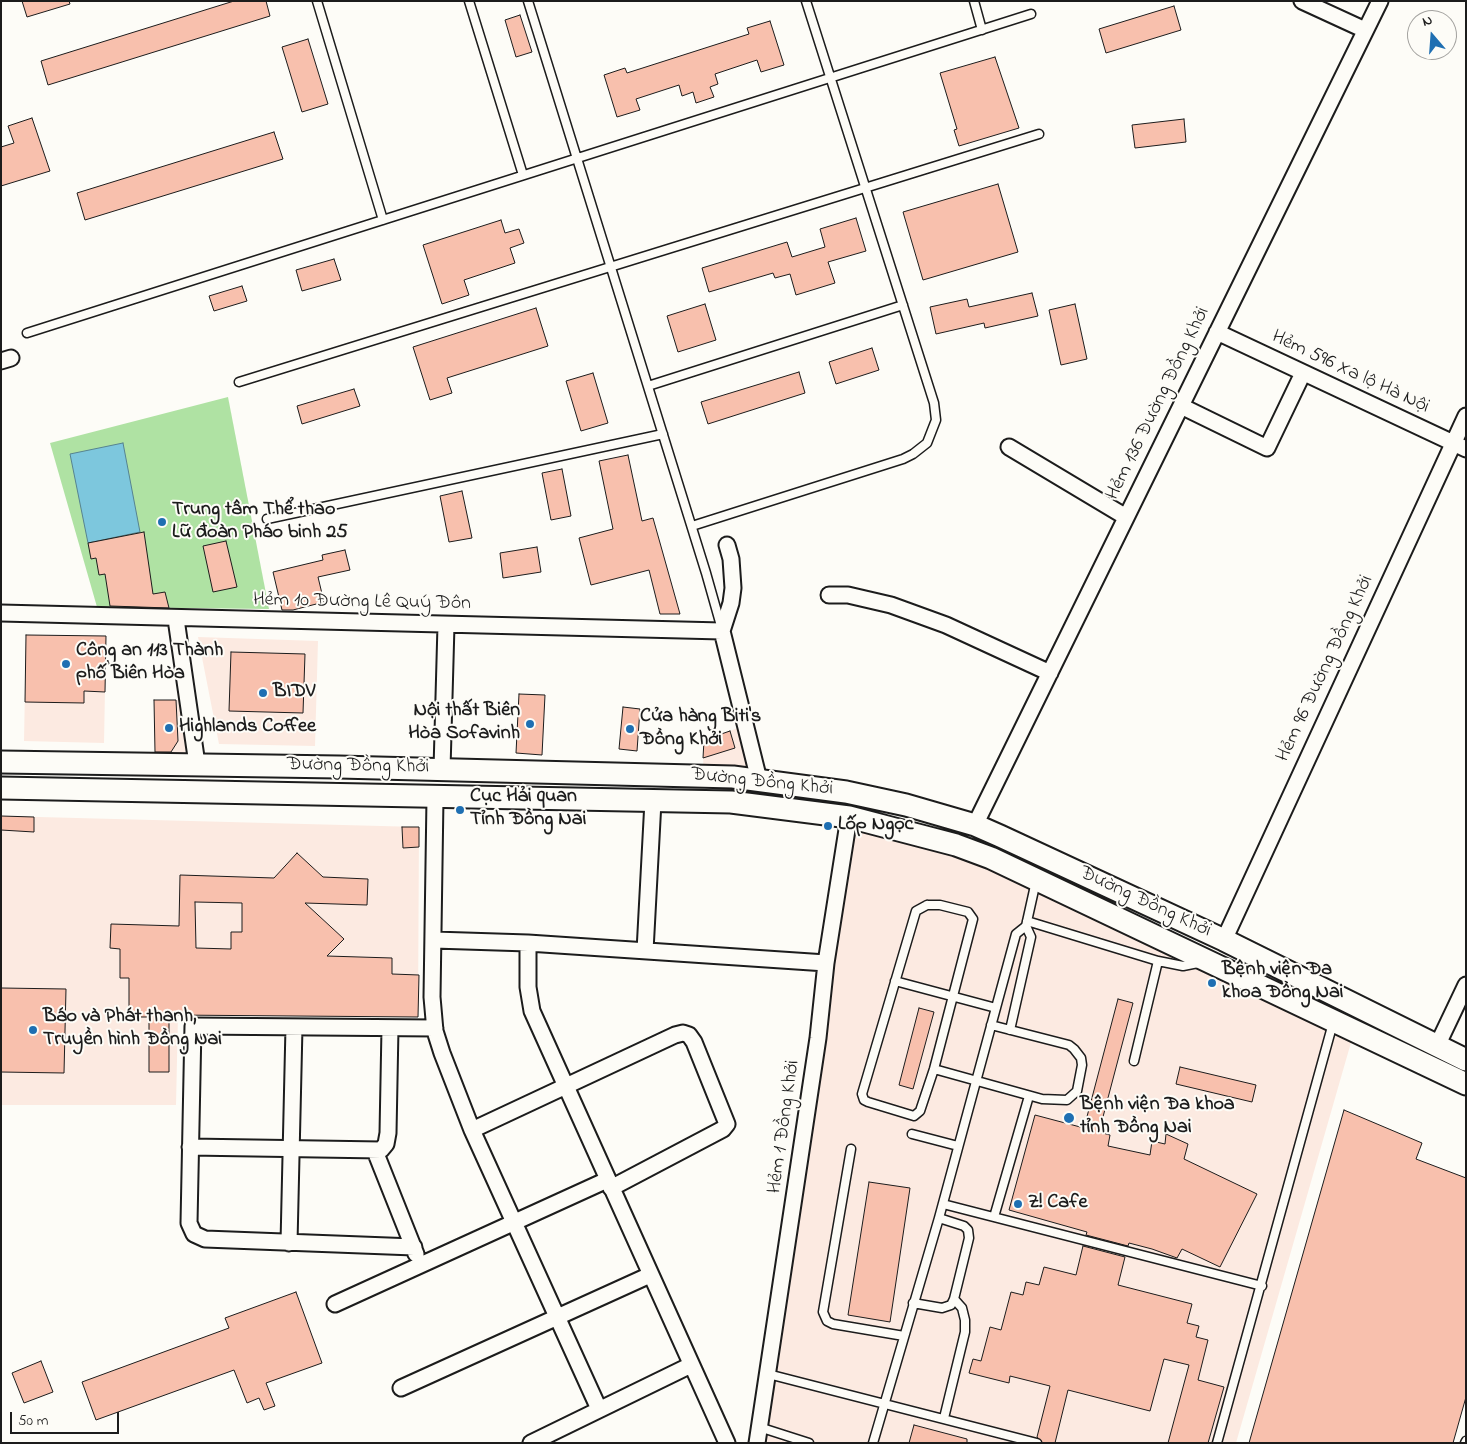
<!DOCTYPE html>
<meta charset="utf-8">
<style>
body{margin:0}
#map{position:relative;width:1467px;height:1444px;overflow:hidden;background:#fdfcf7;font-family:"Indie Flower",sans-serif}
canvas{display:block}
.frame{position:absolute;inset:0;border:2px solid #1c1c1c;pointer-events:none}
.north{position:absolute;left:1407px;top:10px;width:50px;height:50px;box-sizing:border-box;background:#fdfcf7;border:1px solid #a3a29f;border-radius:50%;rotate:342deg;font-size:14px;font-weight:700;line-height:20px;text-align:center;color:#1c1c1c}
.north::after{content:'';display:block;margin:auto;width:18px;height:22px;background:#1f6fb2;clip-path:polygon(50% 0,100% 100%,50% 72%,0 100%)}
.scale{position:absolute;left:10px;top:1412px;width:109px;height:22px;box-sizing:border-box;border:2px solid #1c1c1c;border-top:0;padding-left:6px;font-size:15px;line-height:18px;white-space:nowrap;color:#1c1c1c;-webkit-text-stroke:4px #fdfcf7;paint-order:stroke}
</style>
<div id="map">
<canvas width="1467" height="1444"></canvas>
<div class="frame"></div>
<div class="north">N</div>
<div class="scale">50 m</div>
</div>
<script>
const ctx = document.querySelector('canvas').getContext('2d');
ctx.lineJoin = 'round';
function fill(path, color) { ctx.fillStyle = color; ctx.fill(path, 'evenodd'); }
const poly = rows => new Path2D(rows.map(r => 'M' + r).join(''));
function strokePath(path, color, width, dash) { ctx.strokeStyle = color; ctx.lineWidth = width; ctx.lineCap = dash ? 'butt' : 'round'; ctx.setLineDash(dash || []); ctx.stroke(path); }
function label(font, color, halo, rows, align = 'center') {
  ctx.font = font + ' "Indie Flower",sans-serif'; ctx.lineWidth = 4; ctx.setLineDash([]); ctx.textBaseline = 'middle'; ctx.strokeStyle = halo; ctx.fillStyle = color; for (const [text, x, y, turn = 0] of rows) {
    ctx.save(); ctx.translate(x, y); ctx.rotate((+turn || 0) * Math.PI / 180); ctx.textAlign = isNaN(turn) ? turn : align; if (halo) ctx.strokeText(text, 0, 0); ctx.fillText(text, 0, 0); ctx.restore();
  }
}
fill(poly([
 [26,635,106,636,104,743,24,741],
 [198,637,318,641,315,746,219,744],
 [154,700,180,700,186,756,155,755],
 [738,728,749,770,703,768,704,740],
 [1,816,419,827,418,1017,178,1015,176,1105,1,1105],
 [853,827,958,855,1041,891,1352,1039,1236,1443,762,1443]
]), '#fceae1');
fill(poly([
 [228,397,269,609,97,607,50,443]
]), '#afe2a3');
const water = poly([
 [123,443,140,532,88,543,70,454,123,443]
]);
fill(water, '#7dc7dd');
strokePath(water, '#568390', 1);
const building = poly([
 [22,1,69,1,70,4,27,17,22,1],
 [234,1,266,1,270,16,48,85,41,61,234,1],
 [1174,6,1181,30,1106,53,1099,29,1174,6],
 [520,15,532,52,516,57,505,20,520,15],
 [770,21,784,65,761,72,757,60,715,74,718,84,710,87,714,97,696,103,693,92,682,96,679,85,636,99,640,110,617,117,604,75,625,68,627,73,749,34,747,28,770,21],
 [308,39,328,104,302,112,282,47,308,39],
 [995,57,1019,128,959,146,954,130,957,129,940,73,995,57],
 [32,118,50,171,1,186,1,147,14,143,8,126,32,118],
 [1184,119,1186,142,1135,148,1132,125,1184,119],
 [274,132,283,159,85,220,77,193,274,132],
 [998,184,1018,252,923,280,903,212,998,184],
 [856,218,866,251,828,262,835,283,796,295,790,274,775,278,773,273,709,292,702,268,787,242,792,257,825,247,820,229,856,218],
 [501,220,505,233,519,229,524,243,510,248,515,263,464,280,469,295,442,304,423,245,501,220],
 [334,259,341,280,302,291,296,270,334,259],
 [242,286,247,301,214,311,209,296,242,286],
 [1032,293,1038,316,985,328,984,323,936,334,930,307,967,299,969,307,1032,293],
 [705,304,716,340,678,352,667,316,705,304],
 [1075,304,1087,359,1061,365,1049,310,1075,304],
 [536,308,548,346,447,378,452,393,430,400,413,347,536,308],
 [872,348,879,370,836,384,829,362,872,348],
 [799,372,805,393,708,424,701,402,799,372],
 [593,373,608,423,581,431,566,381,593,373],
 [354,389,360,406,302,424,297,406,354,389],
 [628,455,642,521,653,518,680,614,660,614,649,570,591,585,579,538,613,529,599,461,628,455],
 [562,469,571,516,551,520,542,473,562,469],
 [462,491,472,538,449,542,440,496,462,491],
 [144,532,153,594,165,592,169,608,110,606,105,574,99,575,96,558,91,559,88,543,144,532],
 [226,541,237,587,213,592,203,546,226,541],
 [537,547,541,572,503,578,500,553,537,547],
 [345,550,350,570,318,577,324,602,293,610,282,610,273,572,323,560,322,555,345,550],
 [26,635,106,636,105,692,84,691,84,703,25,702,26,635],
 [231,652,305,654,303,713,229,711,231,652],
 [519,694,545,695,542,755,516,753,519,694],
 [154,700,176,700,178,741,171,752,155,752,154,700],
 [623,707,640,709,637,751,619,749,623,707],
 [730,731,735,748,703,758,704,740,730,731],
 [1,816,34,817,34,832,1,830,1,816],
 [402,827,419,827,419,847,403,848,402,827],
 [297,853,323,877,368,879,367,905,305,903,344,939,327,956,392,958,392,974,419,975,418,1017,171,1015,169,1016,169,1072,149,1072,149,1017,129,1017,129,978,120,978,120,949,110,948,111,924,179,926,180,875,274,878,297,853],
 [195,902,242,903,242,932,231,932,231,949,196,948,195,902],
 [1,988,66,989,64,1073,1,1072,1,988],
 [1118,999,1133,1003,1099,1132,1110,1135,1108,1146,1150,1155,1152,1141,1165,1144,1166,1134,1188,1144,1184,1159,1257,1194,1220,1267,1182,1249,1177,1258,1152,1249,1129,1243,1128,1246,1086,1235,1087,1232,1009,1210,1035,1115,1084,1128,1118,999],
 [919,1008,934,1012,913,1089,899,1085,919,1008],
 [1180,1067,1256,1085,1252,1102,1176,1084,1180,1067],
 [1344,1110,1422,1143,1416,1159,1466,1178,1466,1397,1453,1443,1249,1443,1344,1110],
 [869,1182,910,1188,890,1322,848,1315,869,1182],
 [1083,1246,1125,1257,1118,1285,1192,1304,1187,1323,1199,1326,1196,1337,1208,1340,1198,1380,1224,1387,1208,1443,1168,1443,1189,1365,1164,1359,1150,1411,1068,1390,1055,1443,1042,1443,1037,1437,1050,1386,1010,1376,1009,1383,969,1373,973,1359,981,1361,990,1327,1001,1330,1011,1292,1023,1295,1026,1282,1039,1285,1044,1267,1076,1275,1083,1246],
 [296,1292,322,1363,266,1383,275,1406,264,1410,259,1398,247,1403,234,1370,96,1420,82,1382,229,1328,225,1318,296,1292],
 [41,1361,53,1392,24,1403,12,1373,41,1361],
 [914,1425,967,1439,967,1443,909,1443,914,1425]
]);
fill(building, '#f8c0ad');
strokePath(building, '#1c1c1c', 1);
const service = poly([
 [317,1,383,220],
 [469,1,523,175],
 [528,1,706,573,721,626],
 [974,1,982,30],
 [27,333,1031,14],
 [239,382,1039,134],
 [648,386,903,305],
 [267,519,663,434],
 [692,526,903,459,913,454,927,443,936,420,934,403,806,1],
 [927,905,940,905,968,912,973,919,934,1069,920,1111,914,1116,868,1102,864,1100,862,1094,916,911,927,905],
 [1027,921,1158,961,1183,966,1198,963],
 [895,981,996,1008],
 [1010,1030,1031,937,1026,926],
 [1134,1061,1158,961],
 [934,1069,1042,1099,1067,1100,1077,1091,1082,1065,1081,1058,1074,1049,1069,1045,991,1025],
 [912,1134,958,1146],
 [851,1149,823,1312,827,1321,833,1324,904,1336],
 [943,1204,1262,1286],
 [994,1217,1029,1096],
 [913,1303,942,1308,951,1305,954,1299,969,1238,968,1230,964,1226,939,1218],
 [768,1374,1037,1443],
 [944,1418,965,1332,965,1320,962,1308,954,1299],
 [759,1427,809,1443],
 [873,1443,939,1218,1016,934,1026,926,1036,881],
 [1217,1443,1333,1023],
 [1465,1443,1466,1441]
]);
const minor = poly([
 [1302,1,1365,30],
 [1217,332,1466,449],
 [1,361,11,358],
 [1181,406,1267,448,1303,373],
 [1009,447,1126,517],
 [727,545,731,559,733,588,731,603,722,631,759,780],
 [829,595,848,595,891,605,946,625,1050,673],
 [1,613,722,631],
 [176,619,197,764],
 [442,769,446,625],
 [435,798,432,997,435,1031,442,1053,472,1130,599,1409],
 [975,825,1380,1],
 [434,940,528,943,826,963],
 [1224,940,1466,416],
 [528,943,528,987,532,1011,727,1443],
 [645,951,653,801],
 [1437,1046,1466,985],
 [472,1130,675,1035,683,1033,689,1035,694,1042,727,1124,723,1129,611,1188],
 [190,1147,381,1150,386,1144,388,1133,390,1028],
 [375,1151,416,1254],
 [289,1243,294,1027],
 [414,1247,205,1239,194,1234,189,1223,193,1026,435,1028],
 [335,1304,607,1180],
 [401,1388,650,1275],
 [531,1443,691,1365],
 [757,1443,818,1038,826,963,849,817]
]);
const secondary = poly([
 [1,762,339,767,733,777,846,792,906,805,975,825,1000,836,1224,940,1466,1060],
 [1,788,731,802,849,817,956,845,991,858,1466,1084]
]);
strokePath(service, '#1c1c1c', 11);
strokePath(minor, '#1c1c1c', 19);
strokePath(secondary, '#1c1c1c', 25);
strokePath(service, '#fdfcf7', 8);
strokePath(minor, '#fdfcf7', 15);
strokePath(secondary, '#fdfcf7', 21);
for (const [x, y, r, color] of [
 [162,522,5,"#1f6fb2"],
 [66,664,5,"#1f6fb2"],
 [263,693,5,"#1f6fb2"],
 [530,724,5,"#1f6fb2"],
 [169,728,5,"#1f6fb2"],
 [630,729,5,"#1f6fb2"],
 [460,810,5,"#1f6fb2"],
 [828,826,5,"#1f6fb2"],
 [1212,983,5,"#1f6fb2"],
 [33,1030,5,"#1f6fb2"],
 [1069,1118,6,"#1f6fb2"],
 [1018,1204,5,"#1f6fb2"]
]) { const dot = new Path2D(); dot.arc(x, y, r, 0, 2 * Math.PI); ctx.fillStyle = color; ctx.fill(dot); strokePath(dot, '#fdfcf7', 2); }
label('20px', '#1c1c1c', '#fdfcf7', [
 ["Hẻm 596 Xa lộ Hà Nội",1350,373,25],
 ["Hẻm 136 Đường Đồng Khởi",1159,404,-64],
 ["Hẻm 10 Đường Lê Quý Đôn",362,603,1],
 ["Hẻm 96 Đường Đồng Khởi",1326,669,-65],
 ["Đường Đồng Khởi",358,767,1],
 ["Đường Đồng Khởi",762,783,6],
 ["Đường Đồng Khởi",1145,903,25],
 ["Hẻm 1 Đồng Khởi",785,1127,-82]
]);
label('bold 20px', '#1c1c1c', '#fdfcf7', [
 ["Trung tâm Thể thao",172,511],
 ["Lữ đoàn Pháo binh 25",172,534],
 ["Công an 113 Thành",76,652],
 ["phố Biên Hòa",76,675],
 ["BIDV",273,693],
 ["Nội thất Biên",520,712,"right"],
 ["Hòa Sofavinh",520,735,"right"],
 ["Cửa hàng Biti's",640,718],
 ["Đồng Khởi",640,741],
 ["Highlands Coffee",179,728],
 ["Cục Hải quan",470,798],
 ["Tỉnh Đồng Nai",470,821],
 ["Lốp Ngọc",838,826],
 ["Bệnh viện Đa",1222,971],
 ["khoa Đồng Nai",1222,994],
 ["Báo và Phát thanh,",43,1018],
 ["Truyền hình Đồng Nai",43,1041],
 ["Bệnh viện Đa khoa",1080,1106],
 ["tỉnh Đồng Nai",1080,1129],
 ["Z! Cafe",1028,1204]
], 'left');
</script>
